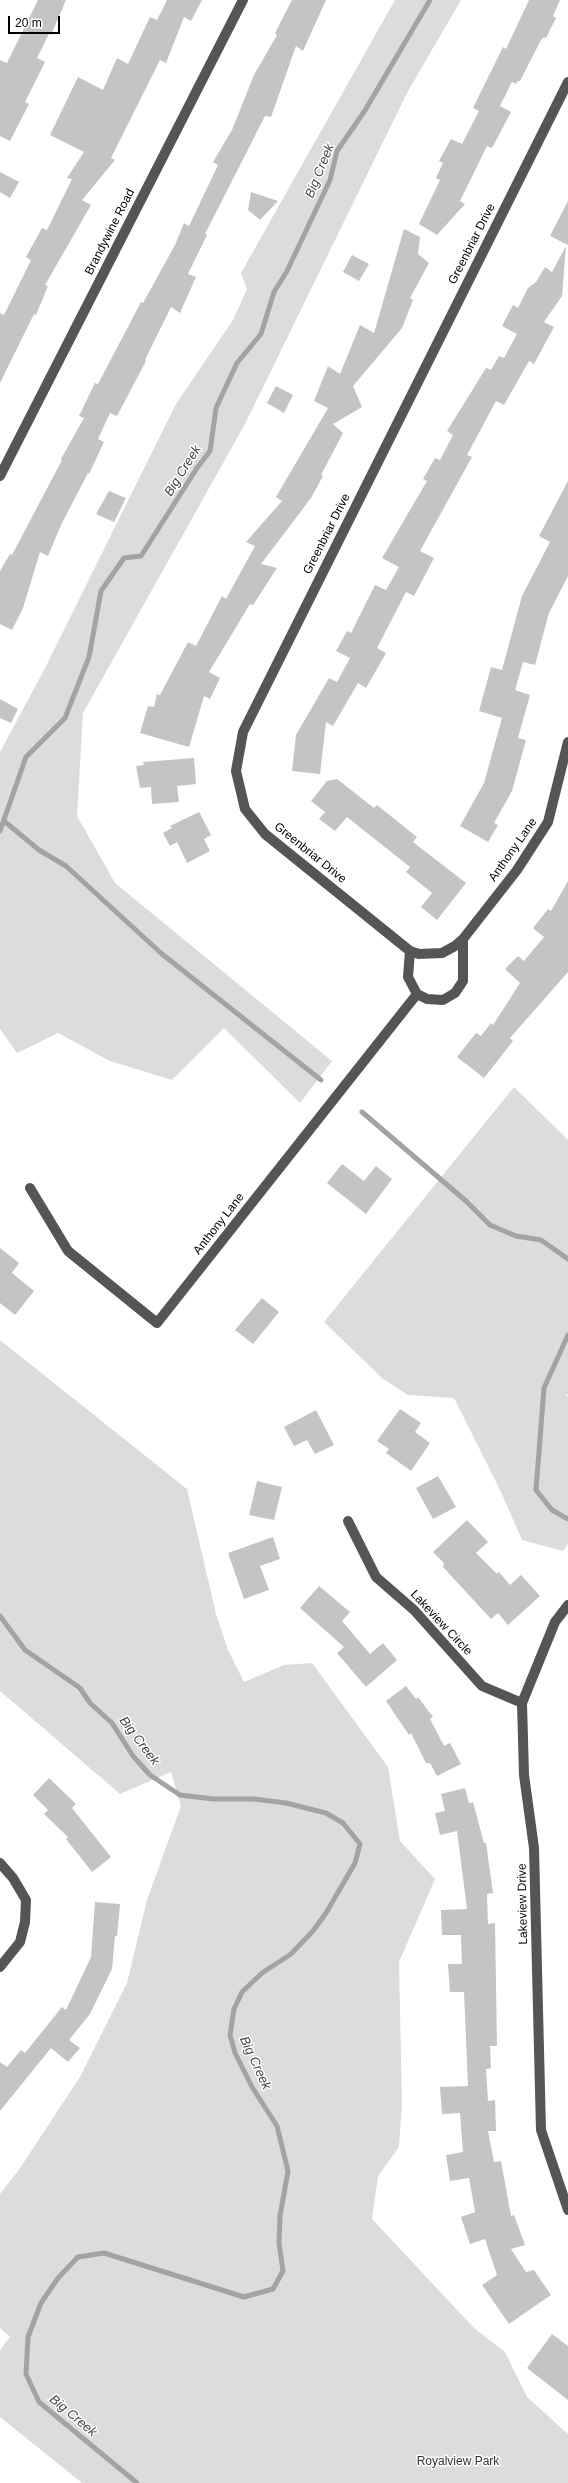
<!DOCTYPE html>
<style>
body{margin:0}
#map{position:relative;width:568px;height:2483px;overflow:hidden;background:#fff;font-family:Helvetica,sans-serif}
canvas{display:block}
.scale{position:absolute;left:8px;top:16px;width:52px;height:18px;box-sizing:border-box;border:2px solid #000;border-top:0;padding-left:5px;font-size:12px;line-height:14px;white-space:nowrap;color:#000;-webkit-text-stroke:3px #fff;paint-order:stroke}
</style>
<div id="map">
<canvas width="568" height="2483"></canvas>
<div class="scale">20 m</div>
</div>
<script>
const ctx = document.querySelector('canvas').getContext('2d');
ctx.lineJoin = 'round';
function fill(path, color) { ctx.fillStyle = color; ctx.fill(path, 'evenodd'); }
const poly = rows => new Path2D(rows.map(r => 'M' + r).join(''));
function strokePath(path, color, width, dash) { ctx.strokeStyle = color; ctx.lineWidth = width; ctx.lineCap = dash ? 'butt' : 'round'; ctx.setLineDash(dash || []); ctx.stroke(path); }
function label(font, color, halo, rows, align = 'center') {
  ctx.font = font + ' Helvetica,sans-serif'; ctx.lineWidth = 3; ctx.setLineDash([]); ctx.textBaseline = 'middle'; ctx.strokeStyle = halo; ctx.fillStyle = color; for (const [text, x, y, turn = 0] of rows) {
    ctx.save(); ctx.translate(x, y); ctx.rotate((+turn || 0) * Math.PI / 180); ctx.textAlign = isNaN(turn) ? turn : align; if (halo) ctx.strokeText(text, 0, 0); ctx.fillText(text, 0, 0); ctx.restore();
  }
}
fill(poly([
 [395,0,461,0,407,93,245,424,83,713,77,816,115,883,332,1061,300,1103,224,1028,172,1080,110,1061,58,1033,17,1053,0,1029,0,752,44,670,176,404,233,320,247,289,241,273],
 [514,1087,568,1140,568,1395,565,1393,568,1397,568,1544,563,1551,522,1540,501,1492,454,1398,408,1395,382,1378,324,1322],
 [0,1340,187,1489,216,1614,228,1650,244,1682,284,1665,312,1663,388,1767,400,1841,435,1879,399,1962,402,2105,399,2147,378,2176,372,2219,474,2328,505,2352,527,2397,568,2434,568,2483,82,2483,0,2417,0,2350,10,2337,0,2328,0,2194,18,2171,80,2077,127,1983,147,1900,181,1806,171,1772,120,1794,0,1691]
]), '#dcdcdc');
strokePath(poly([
 [4,821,39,850,66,866,162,954,321,1080],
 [0,831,26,757,65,718,89,657,101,591,124,558,141,556,197,468,210,451,216,408,237,363,261,334,274,292,287,271,330,180,337,151,364,112,430,0],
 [362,1112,466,1201,490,1225,516,1236,541,1240,568,1259],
 [568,1335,544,1388,536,1490,552,1510,568,1519],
 [0,1616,25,1650,80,1688,90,1703,112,1723,133,1756,150,1775,180,1795,213,1799,254,1799,286,1803,326,1813,343,1823,360,1844,355,1863,326,1913,313,1931,291,1954,262,1973,242,1992,234,2009,230,2035,235,2053,252,2087,277,2126,288,2171,280,2216,279,2243,283,2271,273,2289,244,2297,104,2253,78,2257,58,2278,41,2303,28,2337,26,2374,39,2402,137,2483]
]), '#a3a3a3', 5);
fill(poly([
 [38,0,66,0,51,35,49,34,37,58,45,62,25,102,29,104,10,141,0,136,0,60,7,63],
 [167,0,202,0,191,21,184,17,166,63,160,60,111,158,115,160,82,200,91,205,45,285,48,286,36,315,34,314,0,383,0,313,4,315,31,260,26,257,42,228,47,230,72,179,67,178,84,152,50,135,78,77,103,90,117,58,128,64,150,17,157,20],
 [292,0,326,0,303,51,296,46,271,117,265,116,205,234,207,235,188,274,196,277,180,313,171,307,145,360,146,361,117,416,110,413,98,439,104,442,89,474,88,473,61,525,48,556,40,552,23,608,12,630,0,624,0,571,10,554,12,555,62,460,61,459,84,418,79,416,95,383,98,384,141,302,143,303,175,245,184,223,189,226,218,165,213,162,232,130,254,75,277,35,275,33],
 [529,0,560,0,553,16,556,18,546,38,544,37,541,40,520,81,518,81,516,84,512,82,500,106,511,112,492,148,487,146,460,201,465,204,437,235,419,224,440,180,436,178,443,163,439,161,451,139,462,144,479,111,473,108,503,47,506,49],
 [0,172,19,182,10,198,0,192],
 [251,192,278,201,260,220,248,210],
 [568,201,568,245,550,236],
 [404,229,420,237,418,254,429,263,410,298,413,300,402,328,353,386,362,407,333,424,343,433,321,475,323,476,311,498,261,564,277,568,253,605,250,604,209,672,220,678,210,699,204,696,189,747,140,733,148,706,154,707,157,694,160,695,188,642,196,646,222,596,226,599,255,546,246,542,282,501,276,497,328,408,314,401,328,366,340,374,360,325,374,333],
 [566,246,562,296,544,322,554,327,534,364,529,361,504,405,496,401,467,455,472,457,420,551,434,558,414,596,406,592,377,648,386,653,366,688,358,683,333,726,326,722,320,774,292,771,296,735,329,678,337,682,350,658,336,651,347,631,351,633,375,585,386,590,399,567,382,558,427,481,423,479,435,458,440,460,453,435,447,431,486,368,491,370,499,356,504,358,517,334,502,326,513,305,518,308,528,288,536,282,545,267,552,272],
 [352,255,369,264,359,281,343,272],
 [276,386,293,395,284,413,267,403],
 [568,481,568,576,549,613,535,665,523,662,515,690,530,695,518,738,526,740,512,791,494,823,498,825,488,842,460,826,484,783,502,718,479,711,491,667,502,670,522,596,550,542,539,536],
 [109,491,126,498,114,522,96,514],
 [0,699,18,709,11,723,0,718],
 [194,758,196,784,177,786,179,802,152,804,151,787,140,788,136,766,144,765,143,762],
 [337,779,374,808,377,805,417,837,413,842,466,883,437,920,421,907,432,893,406,872,410,867,347,817,335,831,319,819,325,812,311,801,327,781],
 [199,812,211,835,204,839,210,851,187,863,177,842,170,846,163,833,172,828,170,826],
 [568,881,568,972,510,1038,513,1041,484,1078,457,1057,476,1033,481,1036,491,1023,493,1025,520,983,505,969,518,956,524,961,544,937,533,928,548,909,551,911],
 [342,1164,364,1181,376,1166,392,1179,366,1214,327,1183],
 [0,1248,19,1263,12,1273,34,1291,15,1315,0,1303],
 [262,1298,279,1312,253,1344,235,1330],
 [400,1409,421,1423,415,1432,430,1443,411,1471,386,1453,389,1449,377,1441],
 [316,1410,334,1445,315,1454,307,1440,294,1446,284,1427],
 [438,1476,456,1507,433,1519,416,1488],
 [257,1481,282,1487,274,1520,249,1515],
 [467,1520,488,1542,476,1553,497,1574,499,1572,510,1585,521,1575,540,1596,508,1625,498,1613,491,1619,443,1567,444,1563,433,1552],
 [273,1537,280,1559,260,1566,269,1590,244,1599,228,1553],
 [319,1586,350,1612,342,1621,370,1654,383,1643,397,1660,366,1687,337,1653,344,1647,300,1608],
 [406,1686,416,1699,418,1697,433,1717,430,1719,444,1746,450,1743,461,1764,437,1776,430,1763,426,1763,411,1733,409,1735,386,1701],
 [49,1778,76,1804,72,1808,111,1857,92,1872,66,1839,68,1837,44,1814,48,1810,33,1795],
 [465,1788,469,1803,473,1802,484,1843,486,1843,493,1893,487,1894,488,1924,495,1923,497,2046,490,2046,491,2068,486,2069,488,2101,495,2100,496,2131,488,2131,494,2162,501,2161,511,2216,514,2215,525,2245,511,2249,526,2272,534,2270,551,2295,509,2324,482,2285,497,2275,485,2239,470,2244,461,2217,475,2212,469,2178,450,2181,446,2155,463,2152,460,2113,442,2114,440,2087,468,2086,464,1992,450,1992,448,1964,462,1964,461,1935,442,1935,441,1910,467,1909,457,1831,440,1835,435,1813,445,1811,441,1794],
 [95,1902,120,1904,117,1936,115,1936,112,1969,90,2014,69,2040,80,2048,68,2062,51,2048,0,2111,0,2062,7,2067,21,2050,25,2053,62,2007,66,2010,91,1957],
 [552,2334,568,2346,568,2400,527,2368]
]), '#c4c4c4');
strokePath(poly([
 [568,82,243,732,236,771,245,809,265,834,410,951,419,954,442,953,455,946,463,939,517,870,548,822,568,742],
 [0,476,243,0],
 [410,951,408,977,417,994],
 [30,1188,68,1251,157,1323,417,994,427,999,443,1000,455,993,463,981,463,939],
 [348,1521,376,1577,414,1610,482,1686,522,1703],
 [568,1605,555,1622,522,1703,524,1775,534,1848,541,2130,568,2210],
 [0,1863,13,1878,26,1900,25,1922,20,1942,0,1967]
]), '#555', 10);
label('12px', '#000', '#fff', [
 ["Brandywine Road",110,232,-63],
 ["Greenbriar Drive",472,244,-63],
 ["Greenbriar Drive",327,534,-63],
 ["Anthony Lane",513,850,-55],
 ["Greenbriar Drive",310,853,39],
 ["Anthony Lane",219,1224,-52],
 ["Lakeview Circle",441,1623,47],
 ["Lakeview Drive",523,1904,-91]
]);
label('12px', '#333', '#fff', [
 ["Royalview Park",458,2462]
]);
label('italic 13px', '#444', '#fff', [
 ["Big Creek",320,171,-68],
 ["Big Creek",183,471,-58],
 ["Big Creek",139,1741,53],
 ["Big Creek",255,2063,65],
 ["Big Creek",73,2416,40]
]);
</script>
